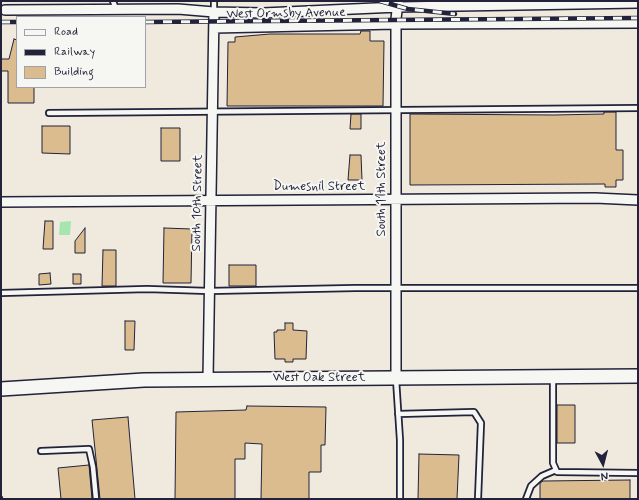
<!DOCTYPE html>
<style>
body{margin:0}
#map{position:relative;width:639px;height:500px;overflow:hidden;background:#f0eade;font-family:Mynerve,sans-serif}
canvas{display:block}
.frame{position:absolute;inset:0;border:2px solid #22223b;pointer-events:none}
.legend{position:absolute;left:16px;top:16px;width:130px;height:72px;box-sizing:border-box;background:#f6f6f2;border:1px solid #a1a1a9;margin:0;padding:5px 7px;list-style:none;font-size:12px;color:#22223b}
.legend li{display:flex;align-items:center;gap:8px;height:20px}
.legend b{width:20px;border:1px solid #a1a1a9}
.north{position:absolute;left:583px;top:444px;width:40px;height:40px;-webkit-text-stroke:3px #f6f6f2;paint-order:stroke;rotate:173deg;font-size:11px;font-weight:700;line-height:16px;text-align:center;color:#22223b}
.north::after{content:'';display:block;margin:auto;width:14px;height:18px;background:#22223b;clip-path:polygon(50% 0,100% 100%,50% 72%,0 100%)}
</style>
<div id="map">
<canvas width="639" height="500"></canvas>
<div class="frame"></div>
<ul class="legend">
<li><b style="height:5px;background:#f6f6f2"></b>Road</li>
<li><b style="height:5px;background:#22223b"></b>Railway</li>
<li><b style="height:11px;background:#dabc8e"></b>Building</li>
</ul>
<div class="north">N</div>
</div>
<script>
const ctx = document.querySelector('canvas').getContext('2d');
ctx.lineJoin = 'round';
function fill(path, color) { ctx.fillStyle = color; ctx.fill(path, 'evenodd'); }
const poly = rows => new Path2D(rows.map(r => 'M' + r).join(''));
function strokePath(path, color, width, dash) { ctx.strokeStyle = color; ctx.lineWidth = width; ctx.lineCap = dash ? 'butt' : 'round'; ctx.setLineDash(dash || []); ctx.stroke(path); }
function label(font, color, halo, rows, align = 'center') {
  ctx.font = font + ' Mynerve,sans-serif'; ctx.lineWidth = 4; ctx.setLineDash([]); ctx.textBaseline = 'middle'; ctx.strokeStyle = halo; ctx.fillStyle = color; for (const [text, x, y, turn = 0] of rows) {
    ctx.save(); ctx.translate(x, y); ctx.rotate((+turn || 0) * Math.PI / 180); ctx.textAlign = isNaN(turn) ? turn : align; if (halo) ctx.strokeText(text, 0, 0); ctx.fillText(text, 0, 0); ctx.restore();
  }
}
fill(poly([
 [71,221,70,235,59,235,60,222]
]), '#a5e5ae');
const building = poly([
 [361,31,370,31,370,41,384,41,383,106,227,106,228,42,235,42,235,37,270,34,360,34,361,31],
 [14,39,17,40,17,87,34,87,34,103,8,103,8,71,1,71,1,59,9,59,14,39],
 [604,112,616,112,616,150,623,150,623,180,616,180,616,187,605,187,605,184,410,185,410,114,554,115,604,114,604,112],
 [351,114,361,114,361,129,350,129,351,114],
 [42,126,70,126,70,154,42,153,42,126],
 [161,128,180,128,180,161,161,161,161,128],
 [350,155,361,155,362,180,348,180,350,155],
 [45,221,53,221,53,249,43,249,45,221],
 [85,228,85,253,75,253,75,241,85,228],
 [164,228,192,229,191,283,163,283,164,228],
 [103,250,116,250,116,286,102,286,103,250],
 [229,265,256,265,256,286,229,286,229,265],
 [50,273,51,284,39,285,39,274,50,273],
 [73,274,81,274,81,284,73,284,73,274],
 [125,321,135,321,134,350,125,350,125,321],
 [285,323,293,323,293,330,307,331,306,359,293,359,293,362,285,362,285,359,275,359,274,332,277,332,277,330,285,330,285,323],
 [557,405,575,405,575,443,557,443,557,405],
 [247,406,326,407,325,445,321,445,321,472,309,472,309,499,261,499,262,444,245,443,245,459,235,459,235,499,175,499,176,412,246,410,247,406],
 [128,417,135,499,100,499,92,420,128,417],
 [419,454,459,455,457,499,418,499,419,454],
 [89,465,92,499,61,499,58,468,89,465],
 [630,480,630,499,540,499,540,483,543,481,630,480]
]);
fill(building, '#dabc8e');
strokePath(building, '#22223b', 1);
const lane = poly([
 [113,1,116,9],
 [214,12,214,1],
 [49,113,638,108],
 [1,293,147,289,209,291,355,288,638,288],
 [553,378,553,463,557,472,638,473],
 [396,379,400,440,400,499],
 [398,414,474,412,481,423,478,499],
 [41,451,89,449,93,467,96,499],
 [526,499,531,486,542,476,556,470]
]);
const street = poly([
 [5,10,178,9,214,12,208,379],
 [214,12,263,13,398,7,638,3],
 [214,28,396,24,638,23],
 [1,202,595,198,638,200],
 [396,377,396,19,398,2]
]);
const secondary = poly([
 [1,389,144,380,638,376]
]);
strokePath(lane, '#22223b', 8);
strokePath(street, '#22223b', 12);
strokePath(secondary, '#22223b', 16);
strokePath(lane, '#f6f6f2', 4.5);
strokePath(street, '#f6f6f2', 9);
strokePath(secondary, '#f6f6f2', 13);
const rail = poly([
 [380,1,408,9,455,14],
 [1,22,17,22],
 [145,22,638,18],
 [1,498,1,499]
]);
strokePath(rail, '#22223b', 4.5);
strokePath(rail, '#f6f6f2', 3, [9]);
label('13px', '#22223b', '#f6f6f2', [
 ["West Ormsby Avenue",286,14,-1],
 ["Dumesnil Street",319,187],
 ["South 11th Street",382,189,-90],
 ["South 10th Street",198,203,-89],
 ["West Oak Street",319,378]
]);
</script>
